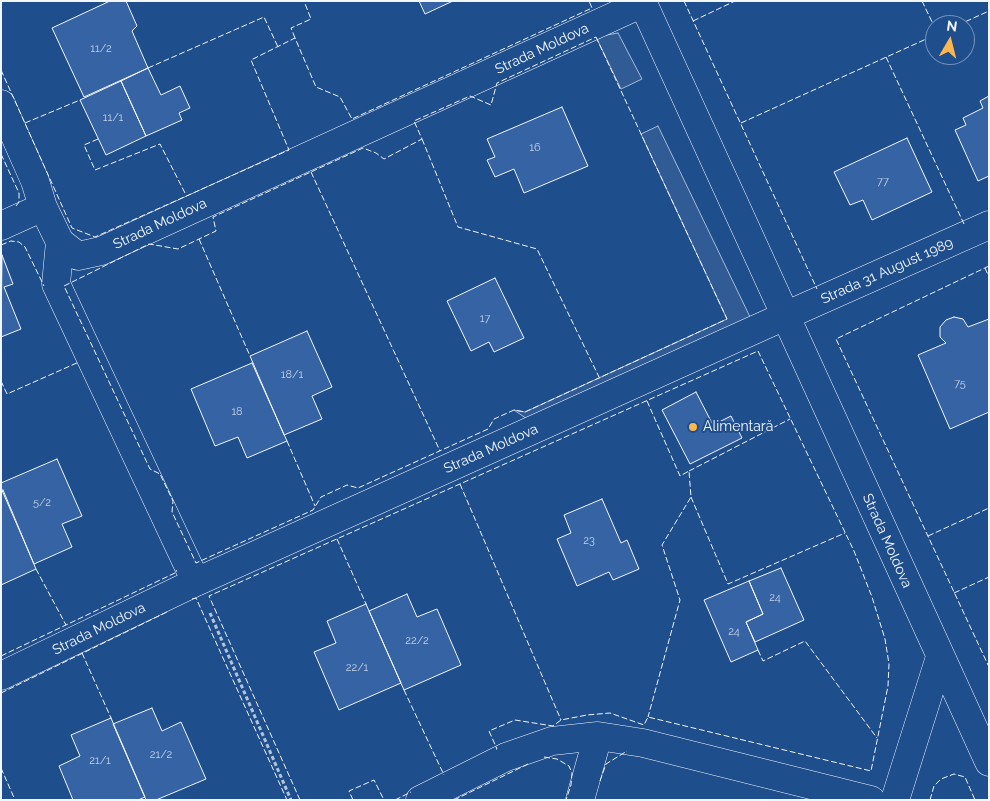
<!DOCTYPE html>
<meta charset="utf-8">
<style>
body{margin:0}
#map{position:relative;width:990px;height:801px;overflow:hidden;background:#1f4e8c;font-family:Raleway,sans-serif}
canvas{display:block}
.frame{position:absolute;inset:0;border:2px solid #f2f6ff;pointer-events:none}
.north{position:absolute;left:925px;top:15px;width:50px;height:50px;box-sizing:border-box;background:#1f4e8c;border:1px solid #7391ba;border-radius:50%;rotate:8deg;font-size:14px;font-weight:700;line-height:20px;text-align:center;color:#f2f6ff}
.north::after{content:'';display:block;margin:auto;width:18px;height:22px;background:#ffb74d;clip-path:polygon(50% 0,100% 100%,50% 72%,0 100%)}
</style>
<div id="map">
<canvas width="990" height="801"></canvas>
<div class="frame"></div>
<div class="north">N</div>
</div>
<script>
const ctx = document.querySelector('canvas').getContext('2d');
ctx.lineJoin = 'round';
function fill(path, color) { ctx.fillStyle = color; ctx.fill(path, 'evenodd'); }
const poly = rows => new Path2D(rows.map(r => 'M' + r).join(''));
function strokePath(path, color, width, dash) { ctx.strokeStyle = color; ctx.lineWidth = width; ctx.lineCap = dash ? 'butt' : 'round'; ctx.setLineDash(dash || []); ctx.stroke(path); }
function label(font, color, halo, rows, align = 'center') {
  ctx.font = font + ' Raleway,sans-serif'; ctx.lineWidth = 4; ctx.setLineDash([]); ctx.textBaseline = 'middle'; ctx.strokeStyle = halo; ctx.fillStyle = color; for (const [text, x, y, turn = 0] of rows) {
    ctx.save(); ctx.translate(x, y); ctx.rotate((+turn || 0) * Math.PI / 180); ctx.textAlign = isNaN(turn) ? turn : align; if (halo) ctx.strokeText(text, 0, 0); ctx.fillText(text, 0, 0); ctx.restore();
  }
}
const built = poly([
 [618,33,642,79,621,89,596,37,618,33],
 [658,126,751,319,530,421,514,410,525,412,727,319,641,134,658,126]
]);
fill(built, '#305b95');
strokePath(built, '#a8bbd7', 1);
const building = poly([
 [110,1,126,1,137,26,132,31,148,68,84,97,52,28,110,1],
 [419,1,453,1,425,14,419,1],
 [148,68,161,95,180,86,190,108,179,113,182,120,146,136,121,81,148,68],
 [121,81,146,136,106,155,80,100,121,81],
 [989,96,989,176,978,181,955,130,966,125,963,118,983,108,980,101,989,96],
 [562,107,588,166,524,193,514,169,495,177,487,160,495,157,487,139,562,107],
 [907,138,932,192,872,220,863,200,850,205,834,172,907,138],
 [2,255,13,284,4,287,21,329,1,337,2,255],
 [495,278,524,338,494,352,489,342,471,351,447,301,495,278],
 [954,317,963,319,968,327,989,319,989,412,950,429,918,355,946,343,940,337,940,327,946,320,954,317],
 [307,331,332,387,312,396,322,419,284,435,250,356,307,331],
 [252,363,287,441,247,458,238,437,215,446,191,389,252,363],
 [696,392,713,425,731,416,742,438,690,464,662,410,696,392],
 [57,459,82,516,62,524,72,547,34,564,1,488,1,483,57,459],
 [3,490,36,569,1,585,1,491,3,490],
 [602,499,621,543,627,540,639,569,613,580,609,572,577,586,557,539,571,533,564,515,602,499],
 [781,568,804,620,755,642,746,622,763,614,749,581,781,568],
 [749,581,763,614,746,622,758,650,731,662,704,600,749,581],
 [407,594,417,617,437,609,461,665,404,690,369,611,407,594],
 [366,604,401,683,339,710,314,652,336,643,327,621,366,604],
 [152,708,162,731,181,722,206,779,156,800,146,800,113,724,152,708],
 [111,718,145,797,138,800,73,800,59,766,80,756,71,735,111,718]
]);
fill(building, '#3563a3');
strokePath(building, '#f2f6ff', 1);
const minor = poly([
 [642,1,989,762],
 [1,104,35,181,43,207,60,242,78,256,101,251,643,3],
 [1,226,43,207],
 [60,242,56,284,196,582],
 [1,676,196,582,785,316,989,225],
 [420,800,506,757,552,741,598,736,643,743,871,800],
 [580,800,598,736],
 [895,800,940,657]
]);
strokePath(minor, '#f2f6ff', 29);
strokePath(poly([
 [210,613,291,800]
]), '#b3c4dc', 3, [4, 2.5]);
strokePath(minor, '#1f4e8c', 28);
strokePath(poly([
 [684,1,817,289],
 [922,1,935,28],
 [693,21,735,1],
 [958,25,989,11],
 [596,37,727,319,525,412,514,410,494,419,488,429,358,488,347,485,321,497,313,510,196,563,172,512,173,501,160,474,150,469,64,286,149,244,178,249,216,231,213,217,363,148,376,153,384,159,422,139,414,121,470,96,491,105,497,83,596,37],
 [295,38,291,28,311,19,304,1],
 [886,57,964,224],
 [148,68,264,17,278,47],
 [1,70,72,228,95,237,289,150,251,60,295,38,316,87,340,97,352,119,592,8,589,1],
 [25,123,80,100],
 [741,123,935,35],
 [98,139,84,145,95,170,160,144,186,195],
 [422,139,458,227,537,249,599,377],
 [1,154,19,193,19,202,16,206],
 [311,172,440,451],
 [199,239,250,356],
 [1,245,11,241,19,242,25,247,44,286],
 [989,266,836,339,989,667],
 [985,268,989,277],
 [1,381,7,394,79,362],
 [647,401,680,476,689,471,691,497,662,545,680,600,648,717],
 [287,441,315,506],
 [689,471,790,419],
 [460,484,561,720],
 [691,497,728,584,845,533],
 [928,536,989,508],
 [337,539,366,604],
 [36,569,66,625],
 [954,593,989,577],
 [192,599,196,598,287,800],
 [758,650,763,661,805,641,877,738],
 [82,653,111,718],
 [1,656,177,572,176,570],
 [404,690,444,775],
 [1,693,167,612],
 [544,757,557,759,569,766,572,773,571,785,566,800],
 [1,768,15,800],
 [600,781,606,764,627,751],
 [300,800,209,596,758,351,854,551,872,597,885,639,889,664,888,686,871,771,648,717,644,725,610,713,587,715,561,720,553,726,515,720,489,731,497,749,496,749],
 [353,800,349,791,374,780,384,800],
 [395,800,411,792],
 [454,800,528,764],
 [930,800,934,786,941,779,954,774,965,777,975,800]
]), '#f2f6ff', 1, [6, 2.5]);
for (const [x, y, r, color] of [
 [693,427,5,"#ffb74d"]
]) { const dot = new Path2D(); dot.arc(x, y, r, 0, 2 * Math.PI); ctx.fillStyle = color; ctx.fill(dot); strokePath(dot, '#1f4e8c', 2); }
label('11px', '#c3d1e8', null, [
 ["11/2",101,49],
 ["11/1",113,118],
 ["16",535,148],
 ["77",883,182],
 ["17",485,319],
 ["18/1",292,375],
 ["75",960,384],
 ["18",237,412],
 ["5/2",42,503],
 ["23",589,541],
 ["24",775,598],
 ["24",734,632],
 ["22/2",417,641],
 ["22/1",357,668],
 ["21/2",161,755],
 ["21/1",100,761]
]);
label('14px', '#f2f6ff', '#1f4e8c', [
 ["Strada Moldova",542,49,-25],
 ["Strada Moldova",160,224,-25],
 ["Strada 31 August 1989",887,271,-24],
 ["Strada Moldova",491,449,-24],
 ["Strada Moldova",887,541,66],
 ["Strada Moldova",99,629,-26]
]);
label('14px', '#f2f6ff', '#1f4e8c', [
 ["Alimentară",703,427]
], 'left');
</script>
